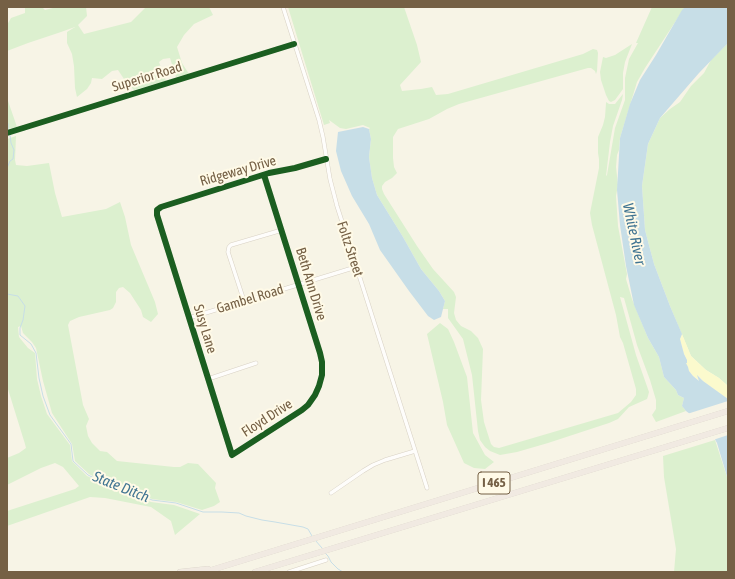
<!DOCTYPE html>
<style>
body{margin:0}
#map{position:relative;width:735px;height:579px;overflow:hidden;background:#f7f4e6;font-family:"Asap Condensed",sans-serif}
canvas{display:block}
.frame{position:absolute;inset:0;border:8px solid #756045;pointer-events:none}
</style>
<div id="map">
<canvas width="735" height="579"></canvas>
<div class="frame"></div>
</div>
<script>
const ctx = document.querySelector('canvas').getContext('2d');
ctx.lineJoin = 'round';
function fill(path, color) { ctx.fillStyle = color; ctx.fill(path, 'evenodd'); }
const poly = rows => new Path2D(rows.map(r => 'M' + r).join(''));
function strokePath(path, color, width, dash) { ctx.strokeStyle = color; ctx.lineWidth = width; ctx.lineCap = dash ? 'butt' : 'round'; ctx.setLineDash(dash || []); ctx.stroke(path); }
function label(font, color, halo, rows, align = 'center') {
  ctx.font = font + ' "Asap Condensed",sans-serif'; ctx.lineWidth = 4; ctx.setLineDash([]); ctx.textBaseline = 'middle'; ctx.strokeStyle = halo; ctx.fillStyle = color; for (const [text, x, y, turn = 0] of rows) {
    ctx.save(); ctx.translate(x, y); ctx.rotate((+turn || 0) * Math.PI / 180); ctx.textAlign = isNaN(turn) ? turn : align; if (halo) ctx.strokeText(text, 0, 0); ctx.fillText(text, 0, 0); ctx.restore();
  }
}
fill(poly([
 [25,7,42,7,45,10,57,7,86,7,87,16,78,25,84,34,131,22,146,7,209,7,213,15,194,24,184,35,177,47,182,63,189,74,176,77,170,58,163,59,159,62,166,81,134,90,126,82,118,70,112,71,102,79,92,78,91,83,87,89,77,97,75,88,74,66,72,54,67,43,67,32,75,27,61,32,28,43,7,51,7,25,11,18,25,13],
 [288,7,404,7,417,45,421,62,400,85,402,91,421,89,432,87,436,95,448,94,583,54,593,49,597,50,598,53,597,71,596,74,595,71,591,68,588,68,459,104,447,109,429,119,398,129,393,137,393,158,394,167,397,173,392,178,385,182,382,186,382,189,384,194,417,246,433,269,454,292,456,297,454,313,456,320,461,326,471,331,478,338,483,349,481,400,484,422,491,444,494,447,499,448,618,413,631,402,636,395,636,389,623,343,620,337,616,315,592,225,590,213,599,168,599,159,598,153,598,137,603,125,605,117,606,103,606,102,609,104,615,104,623,94,622,100,613,126,610,142,606,176,607,175,615,128,625,100,625,78,629,59,638,43,636,43,652,7,685,7,645,68,637,82,620,138,619,150,617,155,616,167,618,185,616,196,618,226,627,274,626,279,632,299,648,338,659,357,664,377,676,390,678,395,684,398,682,406,686,411,656,422,652,415,656,409,656,400,650,380,637,345,624,298,620,297,636,355,649,392,648,396,647,399,629,407,618,419,609,423,548,443,517,452,500,455,490,451,485,447,480,440,478,431,472,375,463,339,448,318,448,309,443,309,445,301,439,291,421,269,403,237,377,195,372,178,369,157,371,139,369,129,370,128,363,125,346,129,340,128,329,120,330,123,324,125],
 [728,43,728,386,719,378,706,370,691,356,670,306,654,264,645,230,642,186,648,144,660,118,670,109,680,102,691,86,704,73,711,60],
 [632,44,625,62,623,73,623,89,615,100,611,102,609,101,606,95,601,80,600,72,603,57,606,58,615,55],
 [7,98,17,127,7,129],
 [16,136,15,160,16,165,27,166,49,163,55,193,62,217,106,209,120,202,125,217,131,245,155,302,158,314,151,322,143,317,141,310,130,293,123,287,119,288,116,292,116,302,113,308,110,310,79,317,70,321,68,325,83,405,89,419,86,426,88,436,92,443,100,451,107,452,117,461,174,467,180,467,188,463,198,464,216,483,215,488,220,502,214,506,202,510,176,502,152,499,127,488,108,484,89,474,75,461,72,444,52,413,43,381,36,348,32,342,23,333,21,326,18,327,19,337,28,348,35,353,37,379,41,396,47,414,70,445,72,461,87,476,98,481,106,488,127,492,151,502,174,505,200,514,175,535,171,521,151,507,105,498,90,497,7,526,7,511,75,489,79,486,63,467,55,463,41,468,7,485,7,458,19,453,26,448,25,444,7,386,7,139],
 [440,323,448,329,454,342,467,377,473,433,485,455,494,462,485,469,474,468,464,463,447,425,443,402,427,334],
 [715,440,728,480,728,572,674,572,676,549,664,477,663,456]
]), '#dcf0cf');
fill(poly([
 [682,334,691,356,706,370,719,378,728,386,728,399,703,381,698,375,700,381,693,376,689,371,688,367,685,362,687,360,684,354,680,339]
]), '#fbfacd');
fill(poly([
 [685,7,728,7,728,43,699,73,660,118,648,144,642,186,645,230,654,264,670,306,682,334,680,339,684,354,687,360,687,363,686,363,688,367,689,371,693,376,699,381,697,375,703,381,728,399,728,480,717,443,706,423,696,414,690,414,686,411,682,406,684,398,678,395,676,390,664,377,659,357,648,338,634,305,626,266,620,225,617,190,620,138,630,104,640,80,656,55,682,10],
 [363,127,369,129,371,139,369,157,372,178,377,195,403,237,421,269,439,291,445,301,441,317,434,320,428,316,409,291,380,250,369,224,352,196,341,171,336,151,338,132]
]), '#c7dee7');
fill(poly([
 [728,401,728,435,713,440,705,424,695,416,690,416,687,414]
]), '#f7f4e6');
strokePath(poly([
 [7,121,8,124,8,129],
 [7,168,10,161,13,159,14,150,11,143,10,135],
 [7,193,7,194],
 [7,294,18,296,25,306,23,320,20,328,20,335,31,344,36,353,39,378,43,396,50,415,71,444,73,461,88,475,108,485,127,489,152,500,176,503,203,512,222,512,239,513,246,516,262,520,275,522,303,527,308,529,312,536],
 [315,540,322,548],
 [325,553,328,556,331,562,338,569,343,572]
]), '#c7dee7', 1);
const minor = poly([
 [283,7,319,120,323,137,330,179,337,206,427,488],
 [7,133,294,44],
 [264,175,320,353,322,362,322,375,319,386,315,395,308,405,302,410,232,455,157,215,157,210,161,207,269,173,295,168,326,159],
 [244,301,228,252,229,247,231,245,282,230],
 [189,318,356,267],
 [208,379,256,363],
 [331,493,363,471,373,465,385,460,415,451],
 [289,572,326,560]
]);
const highway = poly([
 [180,572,208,569],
 [205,572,728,411],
 [255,572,728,428]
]);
strokePath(minor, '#d8d1c4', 4.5);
strokePath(highway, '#d5cfc3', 6);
strokePath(minor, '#fefdfb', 3.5);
strokePath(highway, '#f1eae2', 5.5);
strokePath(poly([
 [7,133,294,44],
 [264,175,320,353,322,362,322,375,319,386,315,395,308,405,302,410,232,455,157,215,157,210,161,207,269,173,295,168,326,159]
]), '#1b5e20', 6);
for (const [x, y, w] of [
 [494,483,32]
]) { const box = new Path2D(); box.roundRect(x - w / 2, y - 11, w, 22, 3); ctx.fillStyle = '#fffae7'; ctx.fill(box); strokePath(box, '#756045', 1); }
label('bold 13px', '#756045', null, [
 ["I 465",494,483]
]);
label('14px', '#756045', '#fffae7', [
 ["Superior Road",147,77,-17],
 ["Ridgeway Drive",238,171,-16],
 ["Foltz Street",350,249,72],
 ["Beth Ann Drive",311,284,73],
 ["Gambel Road",250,299,-17],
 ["Susy Lane",205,329,73],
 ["Floyd Drive",267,418,-33]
]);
label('italic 15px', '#407492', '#fffae7', [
 ["White River",634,234,78],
 ["State Ditch",121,487,22]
]);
</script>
